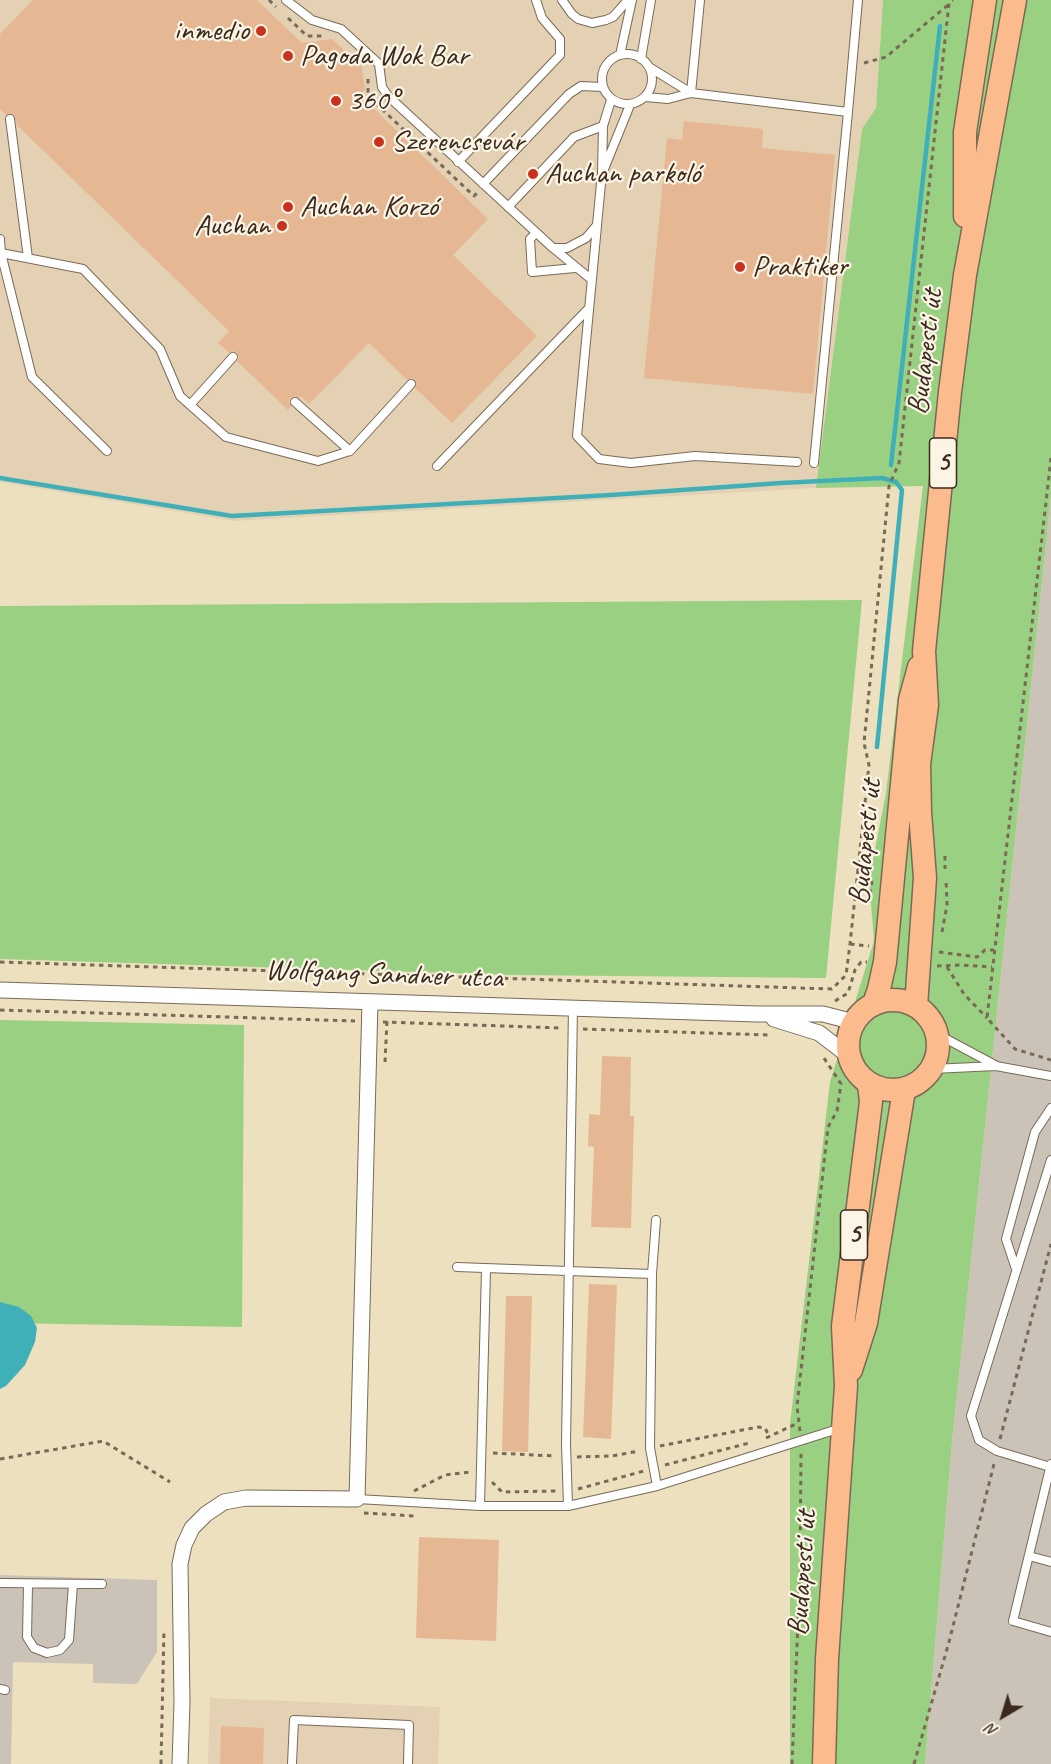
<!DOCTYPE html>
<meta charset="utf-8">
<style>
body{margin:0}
#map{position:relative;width:1051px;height:1764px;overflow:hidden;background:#ede0bf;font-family:Caveat,sans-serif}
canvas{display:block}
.north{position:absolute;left:973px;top:1686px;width:60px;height:60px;-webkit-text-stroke:4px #fcf5e5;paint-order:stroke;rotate:218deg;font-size:16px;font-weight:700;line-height:24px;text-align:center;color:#3b2a1e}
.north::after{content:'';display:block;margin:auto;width:21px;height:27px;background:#3b2a1e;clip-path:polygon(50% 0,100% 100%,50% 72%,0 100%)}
</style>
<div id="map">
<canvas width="1051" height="1764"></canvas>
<div class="north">N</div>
</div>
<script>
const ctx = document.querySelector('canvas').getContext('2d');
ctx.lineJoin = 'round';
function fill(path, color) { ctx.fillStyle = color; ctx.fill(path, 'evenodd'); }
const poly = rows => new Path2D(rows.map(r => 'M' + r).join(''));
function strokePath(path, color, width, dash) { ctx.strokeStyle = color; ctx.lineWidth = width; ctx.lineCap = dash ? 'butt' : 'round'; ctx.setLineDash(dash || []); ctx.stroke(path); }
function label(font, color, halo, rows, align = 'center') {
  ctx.font = font + ' Caveat,sans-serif'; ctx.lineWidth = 4.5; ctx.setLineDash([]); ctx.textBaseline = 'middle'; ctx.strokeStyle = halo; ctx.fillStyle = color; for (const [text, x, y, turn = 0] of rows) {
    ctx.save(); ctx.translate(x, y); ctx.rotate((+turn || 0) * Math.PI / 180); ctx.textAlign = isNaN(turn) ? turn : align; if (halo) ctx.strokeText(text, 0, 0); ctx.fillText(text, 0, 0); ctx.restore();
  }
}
fill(poly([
 [0,0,883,0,876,108,862,129,816,488,233,521,0,482],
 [210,1698,440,1707,438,1764,208,1764]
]), '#e4d1b4');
fill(poly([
 [1051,495,1051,1764,925,1764,952,1442],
 [0,1575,157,1580,157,1652,137,1684,93,1683,93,1664,13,1662,11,1764,0,1764]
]), '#cbc3b8');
fill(poly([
 [883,0,1051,0,1051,495,952,1442,925,1764,790,1764,790,1424,830,1082,874,941,869,880,886,793,923,486,816,488,862,129,876,108],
 [862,600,826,978,513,975,0,959,0,606],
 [0,1020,244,1025,242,1327,0,1323]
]), '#9ad082');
fill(poly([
 [0,1302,19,1307,31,1316,37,1328,35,1342,25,1365,6,1386,0,1389]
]), '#40b0b8');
strokePath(poly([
 [891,465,940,26],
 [0,478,232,516,611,495,781,483,882,478,896,482,902,490,877,747]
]), '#40b0b8', 4.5);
fill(poly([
 [33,0,257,0,302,43,332,39,362,67,365,90,360,95,488,219,453,255,537,336,452,423,415,388,415,380,412,378,407,380,369,343,309,404,301,396,299,398,294,396,289,400,291,406,288,410,237,361,239,358,237,353,234,351,229,353,218,343,229,331,17,125,14,115,10,113,6,115,0,109,0,34],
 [684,121,763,129,762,148,835,155,813,394,644,378,667,138,682,140],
 [602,1056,631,1057,630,1116,634,1116,631,1228,591,1227,594,1147,588,1146,589,1114,600,1115],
 [589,1284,617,1285,611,1439,583,1437],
 [506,1296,532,1296,528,1452,502,1451],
 [419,1537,499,1540,496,1641,416,1638],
 [221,1726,264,1728,263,1764,220,1764]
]), '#e5b893');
const lane = poly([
 [286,0,312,20,341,29,379,64,382,87,388,96,553,248,567,248,586,238,597,225,602,173,603,126,611,100],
 [562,0,572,14,578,19,592,23,606,20,613,17,628,0],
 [700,0,691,93,848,112,858,0],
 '602 79a25 25 0 1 1 50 0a25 25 0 1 1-50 0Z',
 [620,55,632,0],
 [641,59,651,0],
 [649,67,691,93],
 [646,97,668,99,691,93],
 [10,119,28,258],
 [458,162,560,55,560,39,542,18,536,0],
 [604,169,630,105],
 [483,184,569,94,581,86,602,87],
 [508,207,574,137,603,126],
 [597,226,577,436,599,459,631,463,695,456,797,462],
 [536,233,530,239,532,272,575,268],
 [0,239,1,253,32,377,107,451],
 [553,248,592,280],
 [1,253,83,269,160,349,180,396,226,437,318,461,350,451,411,384],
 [295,402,350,451],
 [190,405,233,357],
 [814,463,848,112],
 [437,466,589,308],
 [937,1034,995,1065],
 [932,1069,996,1066,1051,1076],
 [656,1220,652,1274,650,1448,657,1486],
 [457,1267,652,1274],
 [1016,1269,1006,1239,1035,1132,1051,1108],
 [1051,1464,1013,1621,1051,1632],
 [1050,1467,997,1451,979,1440,971,1416,1051,1160],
 [357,1499,480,1506,568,1506,657,1486,841,1428],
 [480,1506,486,1269],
 [568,1506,566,1444,573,1008],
 [1029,1556,1051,1562],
 [0,1583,102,1584],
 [28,1585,27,1637,34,1648,47,1653,60,1650,69,1640,73,1584],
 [0,1689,5,1690],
 [292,1764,294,1720,409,1725,408,1764]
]);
const street = poly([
 [0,990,757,1014,823,1014,854,1022],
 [774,1019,819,1033,849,1056],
 [180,1764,182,1702,180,1564,184,1545,192,1528,206,1514,224,1502,246,1498,357,1499,370,1002]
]);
const primary = poly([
 [965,216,965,132,985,0],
 '848 1045a45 45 0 1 1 90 0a45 45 0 1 1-90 0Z',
 [874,1004,879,989,885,962,910,700,919,667],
 [916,1006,925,878,920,812,919,764,927,705,924,651,950,392,965,275,1015,0],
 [851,1370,866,1323,904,1090],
 [824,1764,827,1659,846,1386,843,1326,871,1102,869,1085]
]);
strokePath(lane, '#796a56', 10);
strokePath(street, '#796a56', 17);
strokePath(primary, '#796a56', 25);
strokePath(poly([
 [269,0,276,7],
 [288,18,307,36,322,36],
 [864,63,886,57,948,5],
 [368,79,368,96,474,196,477,193],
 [1051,458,987,1018,1015,1049,1051,1060],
 [945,856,945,869],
 [857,869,873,872],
 [870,894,872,881],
 [942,932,947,905,946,879],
 [850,944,869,946],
 [939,952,977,957,985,950,994,950],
 [0,962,832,989,846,975,850,944,869,765,864,743,889,486,899,463,949,3,953,0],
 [937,966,961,965,992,967],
 [947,967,964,994,987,1018],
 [835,1001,848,993,855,970,861,962,867,962],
 [0,1010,355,1021],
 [383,1022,562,1028],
 [583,1029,769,1035],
 [385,1062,387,1021],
 [800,1431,797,1406,828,1127,837,1111,841,1084,822,1055],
 [766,1438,798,1423],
 [1000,1439,1051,1244],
 [660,1446,758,1427,765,1428,769,1436],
 [493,1453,555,1456],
 [577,1457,612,1456,639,1451],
 [0,1459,103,1441,170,1482],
 [665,1465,749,1443],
 [492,1482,502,1492,557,1491],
 [578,1489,644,1471],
 [414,1491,445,1475,470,1472],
 [364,1513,415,1516],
 [161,1764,164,1629],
 [792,1764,800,1575,801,1453],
 [914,1764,949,1642,995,1460]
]), '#796a56', 3, [4.5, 4.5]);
strokePath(lane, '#fff', 8);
strokePath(street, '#fff', 15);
strokePath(primary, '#fbbb8d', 22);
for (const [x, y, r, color] of [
 [261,31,6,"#c8321e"],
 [288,56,6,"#c8321e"],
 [336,101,6,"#c8321e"],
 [379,142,6,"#c8321e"],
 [533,174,6,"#c8321e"],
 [288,207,6,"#c8321e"],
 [282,226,6,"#c8321e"],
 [740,267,6,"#c8321e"]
]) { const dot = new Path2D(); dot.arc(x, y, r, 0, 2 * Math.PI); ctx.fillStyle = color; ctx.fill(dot); strokePath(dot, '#fcf5e5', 2); }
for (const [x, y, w] of [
 [943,463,27],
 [854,1235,27]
]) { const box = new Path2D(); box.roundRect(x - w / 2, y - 25, w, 50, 4.5); ctx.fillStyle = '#fcf5e5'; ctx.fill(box); strokePath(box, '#3b2a1e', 1.5); }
label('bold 28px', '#3b2a1e', null, [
 ["5",943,463],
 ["5",854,1235]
]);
label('30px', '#3b2a1e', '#fcf5e5', [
 ["inmedio",249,31,"right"],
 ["Pagoda Wok Bar",300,56],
 ["360°",348,101],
 ["Szerencsevár",391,142],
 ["Auchan parkoló",545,174],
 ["Auchan Korzó",300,207],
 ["Auchan",270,226,"right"],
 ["Praktiker",752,267]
], 'left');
label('30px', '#3b2a1e', '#fcf5e5', [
 ["Budapesti út",926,352,-83],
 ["Budapesti út",866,842,-84],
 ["Wolfgang Sandner utca",384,975,2],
 ["Budapesti út",803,1573,-86]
]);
</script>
